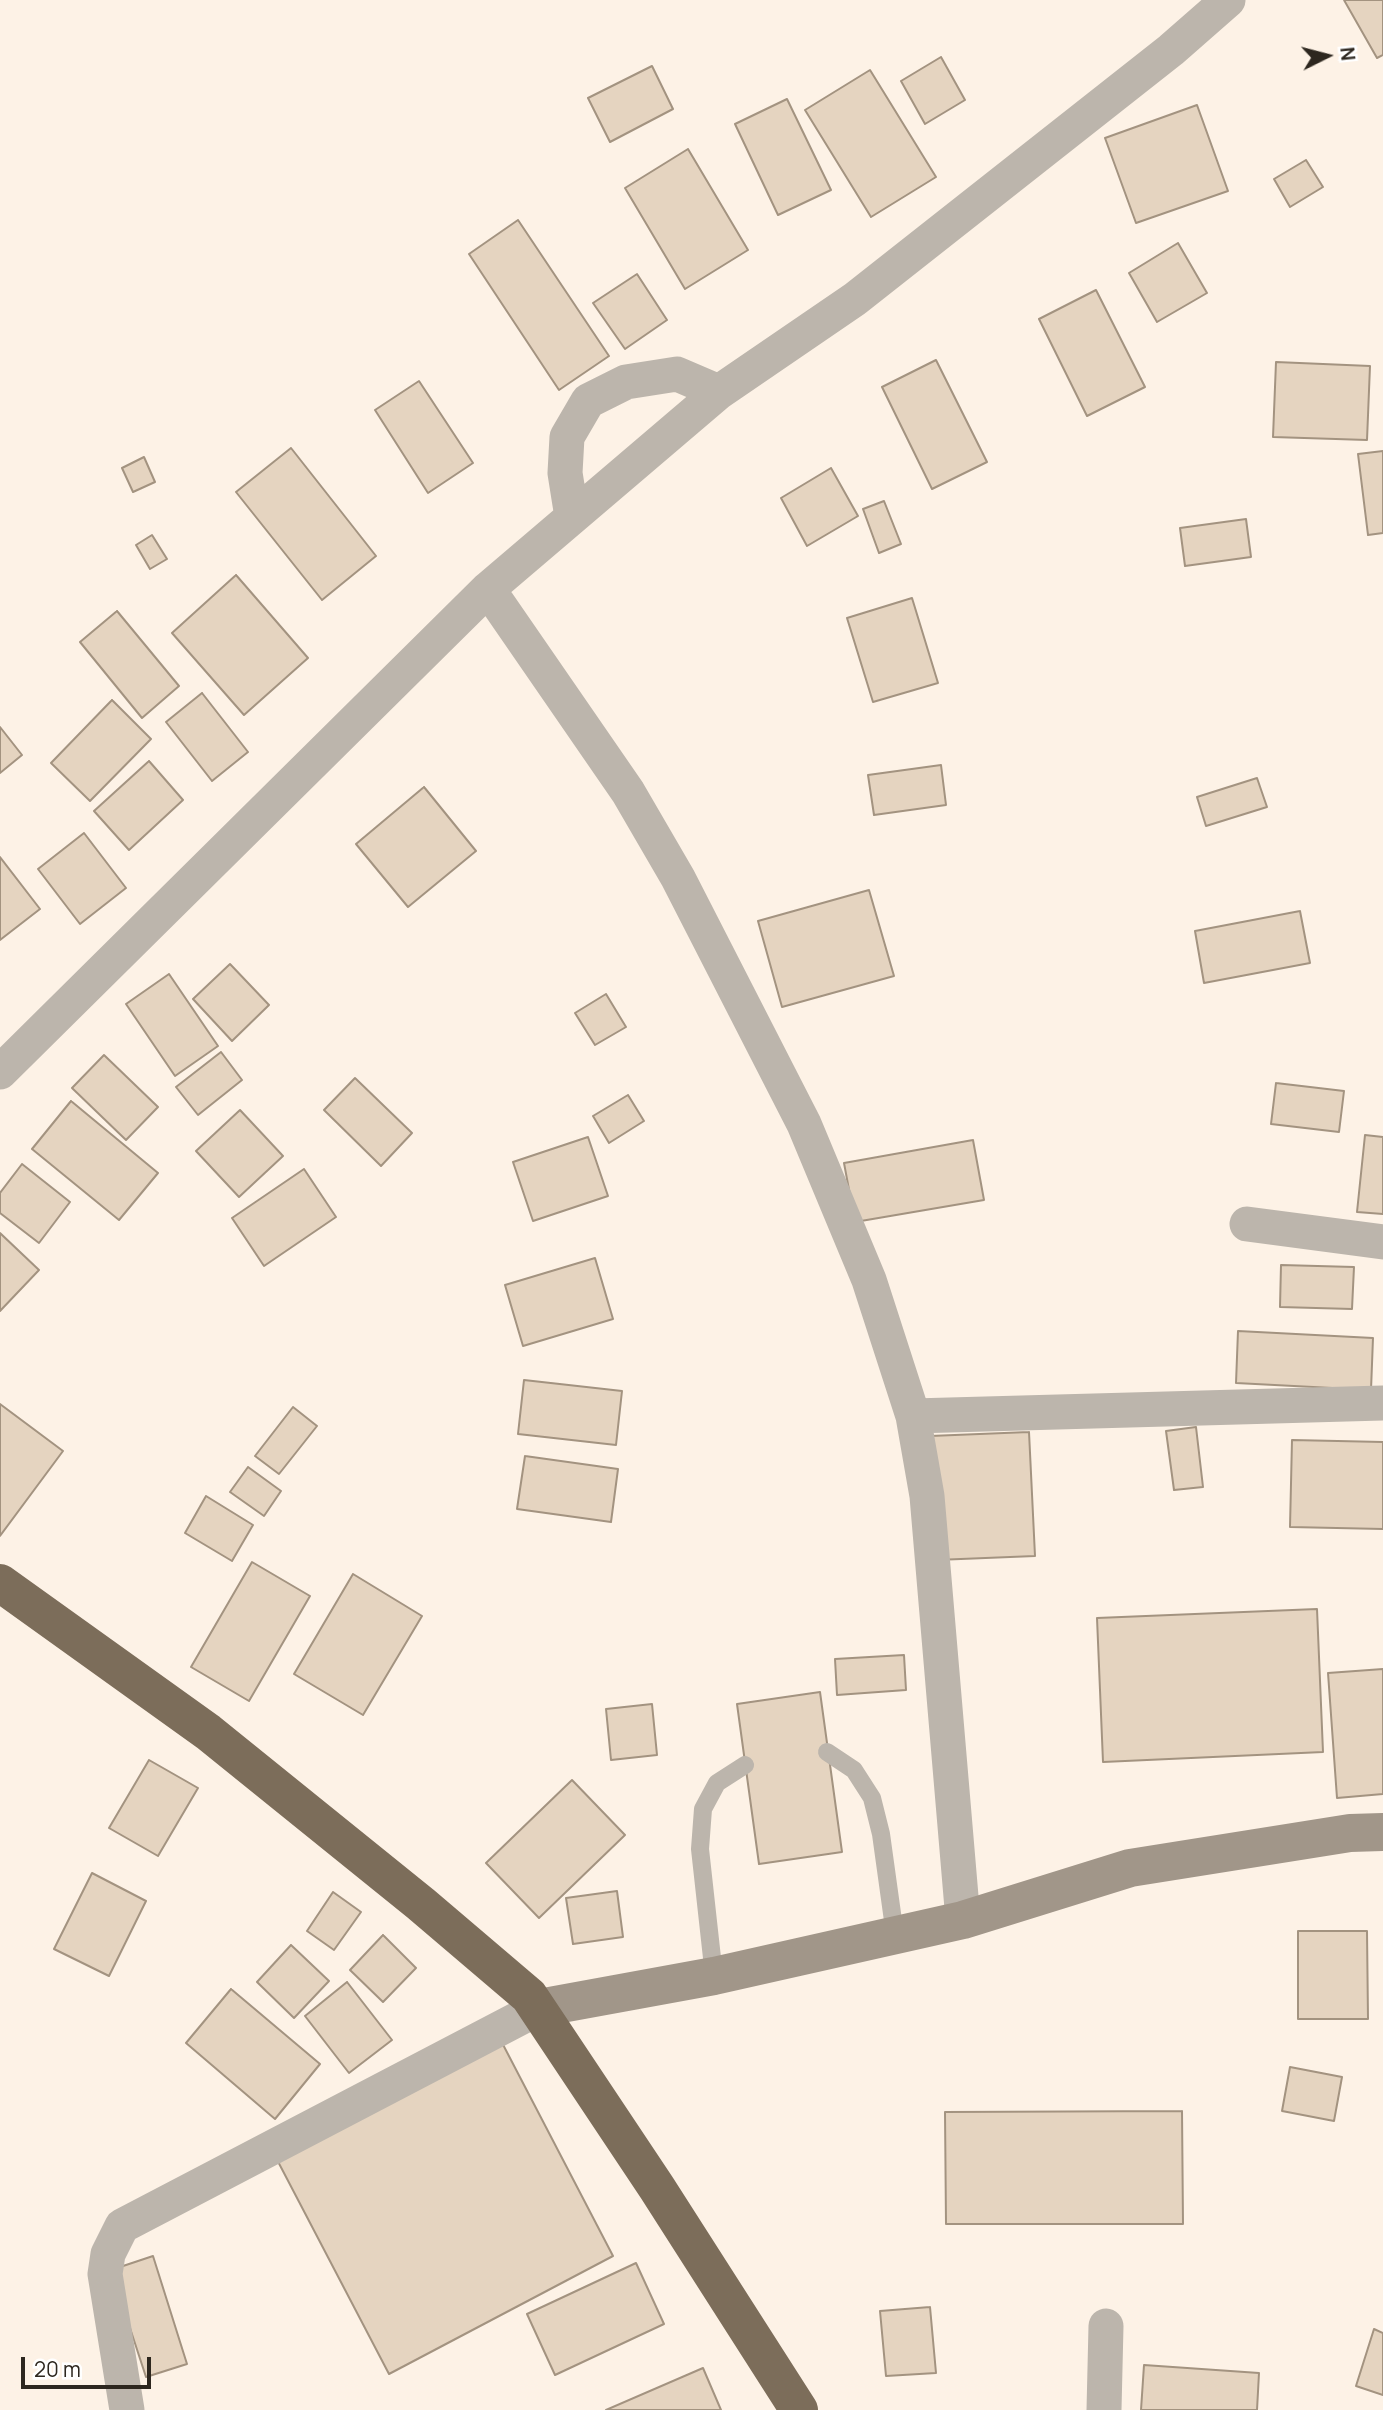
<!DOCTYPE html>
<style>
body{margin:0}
#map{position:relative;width:1383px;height:2410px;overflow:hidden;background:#fdf2e6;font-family:Manrope,sans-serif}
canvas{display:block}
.north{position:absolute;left:1292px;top:21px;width:70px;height:70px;-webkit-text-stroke:5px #fff;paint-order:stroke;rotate:84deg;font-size:19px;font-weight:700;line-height:28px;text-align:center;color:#2d271f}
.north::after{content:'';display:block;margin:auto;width:24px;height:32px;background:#2d271f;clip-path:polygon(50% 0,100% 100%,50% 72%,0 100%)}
.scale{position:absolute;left:21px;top:2357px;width:130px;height:32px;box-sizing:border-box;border:4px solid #2d271f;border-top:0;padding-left:9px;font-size:21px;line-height:24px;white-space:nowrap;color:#2d271f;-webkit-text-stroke:5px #fff;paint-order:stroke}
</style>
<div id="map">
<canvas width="1383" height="2410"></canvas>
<div class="north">N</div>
<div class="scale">20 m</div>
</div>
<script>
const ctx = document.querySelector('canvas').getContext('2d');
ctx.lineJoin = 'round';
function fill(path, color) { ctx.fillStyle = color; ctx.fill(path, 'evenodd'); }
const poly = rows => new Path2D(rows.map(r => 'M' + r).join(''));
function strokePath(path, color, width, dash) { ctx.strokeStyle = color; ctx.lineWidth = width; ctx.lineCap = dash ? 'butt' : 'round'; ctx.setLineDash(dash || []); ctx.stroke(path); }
const building = poly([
 [1344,0,1383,0,1383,55,1377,58,1344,0],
 [941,57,965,100,925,124,901,81,941,57],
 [652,66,673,109,610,142,588,98,652,66],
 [870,70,936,177,871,217,805,110,870,70],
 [787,99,831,190,778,215,735,124,787,99],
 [1197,105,1228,191,1136,223,1105,138,1197,105],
 [688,149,748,250,685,289,625,188,688,149],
 [1306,160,1323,187,1290,207,1274,179,1306,160],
 [518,220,609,356,559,390,469,254,518,220],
 [1178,243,1207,293,1157,322,1129,273,1178,243],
 [637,274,667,320,625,349,593,303,637,274],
 [1096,290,1145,387,1087,416,1039,319,1096,290],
 [936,360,987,462,932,489,882,387,936,360],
 [1276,362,1370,366,1367,440,1273,437,1276,362],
 [419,381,473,463,428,493,375,410,419,381],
 [291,448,376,556,322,600,236,492,291,448],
 [1383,451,1383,533,1368,535,1358,454,1383,451],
 [144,457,155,482,133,492,122,468,144,457],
 [831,468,858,516,807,546,781,498,831,468],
 [884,501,901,544,879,553,863,509,884,501],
 [1246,519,1251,557,1185,566,1180,528,1246,519],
 [152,535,167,559,150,569,136,545,152,535],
 [236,575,308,658,244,715,172,633,236,575],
 [912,598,938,683,873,702,847,618,912,598],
 [117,611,179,686,142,718,80,642,117,611],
 [202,693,248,752,212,781,166,722,202,693],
 [112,700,151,739,90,801,51,763,112,700],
 [0,727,22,755,0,773,0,727],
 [149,761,183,800,129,850,94,811,149,761],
 [941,765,946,805,874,815,868,775,941,765],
 [1257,778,1267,807,1206,826,1197,797,1257,778],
 [424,787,476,851,408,907,356,844,424,787],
 [84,833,126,888,80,924,38,869,84,833],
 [0,857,40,909,0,940,0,857],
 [869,890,894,976,782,1007,758,921,869,890],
 [1300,911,1310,963,1204,983,1195,931,1300,911],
 [230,964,269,1005,232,1041,193,999,230,964],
 [169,974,218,1046,175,1076,126,1004,169,974],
 [606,994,626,1027,595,1045,575,1013,606,994],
 [221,1052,242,1080,198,1115,176,1087,221,1052],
 [104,1055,158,1107,126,1140,72,1088,104,1055],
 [355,1078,412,1133,381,1166,324,1110,355,1078],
 [1276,1083,1344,1091,1339,1132,1271,1124,1276,1083],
 [628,1095,644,1121,609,1143,593,1116,628,1095],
 [71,1101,158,1173,119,1220,32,1149,71,1101],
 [240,1110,283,1156,239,1197,196,1151,240,1110],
 [1365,1135,1383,1137,1383,1214,1357,1212,1365,1135],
 [588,1137,608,1196,533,1221,513,1162,588,1137],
 [973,1140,984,1200,855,1222,844,1163,973,1140],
 [22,1164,70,1202,39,1243,0,1213,0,1193,22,1164],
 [304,1169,336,1217,264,1266,232,1218,304,1169],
 [0,1233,39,1270,0,1311,0,1233],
 [595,1258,613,1319,523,1346,505,1285,595,1258],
 [1281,1265,1354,1267,1352,1309,1280,1307,1281,1265],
 [1238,1331,1373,1338,1371,1390,1236,1383,1238,1331],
 [524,1380,622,1391,616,1445,518,1434,524,1380],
 [0,1404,63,1451,0,1536,0,1404],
 [293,1407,317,1426,279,1474,255,1456,293,1407],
 [1196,1427,1203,1487,1174,1490,1166,1431,1196,1427],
 [1029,1432,1035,1556,936,1560,930,1436,1029,1432],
 [1292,1440,1383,1442,1383,1529,1290,1527,1292,1440],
 [525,1456,618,1469,611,1522,517,1509,525,1456],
 [248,1467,281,1491,264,1516,230,1492,248,1467],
 [206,1496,253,1525,232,1561,185,1533,206,1496],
 [252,1562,310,1596,249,1701,191,1667,252,1562],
 [353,1574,422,1616,363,1715,294,1674,353,1574],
 [1317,1609,1323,1752,1103,1762,1097,1618,1317,1609],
 [904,1655,906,1690,837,1695,835,1659,904,1655],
 [1383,1669,1383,1794,1337,1798,1328,1673,1383,1669],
 [820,1692,842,1852,759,1864,737,1704,820,1692],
 [652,1704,657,1755,611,1760,606,1709,652,1704],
 [149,1760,198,1788,158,1856,109,1828,149,1760],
 [572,1780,625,1835,539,1918,486,1863,572,1780],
 [92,1873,146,1901,109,1976,54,1949,92,1873],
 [617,1891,623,1937,573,1944,566,1898,617,1891],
 [333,1892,361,1912,334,1950,307,1931,333,1892],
 [1298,1931,1367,1931,1368,2019,1298,2019,1298,1931],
 [383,1935,416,1968,383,2002,350,1970,383,1935],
 [291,1945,329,1981,294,2018,257,1982,291,1945],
 [347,1982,392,2040,349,2073,305,2016,347,1982],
 [231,1989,320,2064,275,2119,186,2043,231,1989],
 [498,2035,613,2256,389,2374,273,2152,498,2035],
 [1290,2067,1342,2077,1334,2121,1282,2111,1290,2067],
 [1182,2111,1183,2224,946,2224,945,2112,1182,2111],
 [153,2256,187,2364,146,2377,111,2270,153,2256],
 [636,2263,664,2324,555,2375,527,2314,636,2263],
 [930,2307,936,2373,886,2376,880,2311,930,2307],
 [1374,2329,1383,2333,1383,2395,1356,2386,1374,2329],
 [1144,2365,1259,2373,1257,2410,1141,2410,1144,2365],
 [703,2368,721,2410,606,2410,703,2368]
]);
fill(building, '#e5d4c0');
strokePath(building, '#a39380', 2);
strokePath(poly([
 [827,1752,854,1770,872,1798,881,1834,895,1935],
 [714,1976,700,1849,703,1809,717,1783,745,1765]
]), '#bcb5ac', 18);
strokePath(poly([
 [572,517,565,473,567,437,588,401,626,382,677,374,719,392],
 [488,589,628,792,678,878,804,1124,869,1280,913,1416,927,1496,963,1920],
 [0,1072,488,589,719,392,855,299,1171,50,1228,0],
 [1247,1224,1383,1242],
 [913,1416,1383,1403],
 [127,2410,105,2274,108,2254,122,2226,539,2008],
 [1104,2410,1106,2326]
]), '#bcb5ac', 35);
strokePath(poly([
 [539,2008,714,1976,963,1920,1130,1868,1350,1833,1383,1832]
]), '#a19689', 38);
strokePath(poly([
 [0,1583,208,1732,421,1904,529,1996,657,2188,799,2410]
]), '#7c6d5a', 38);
</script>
